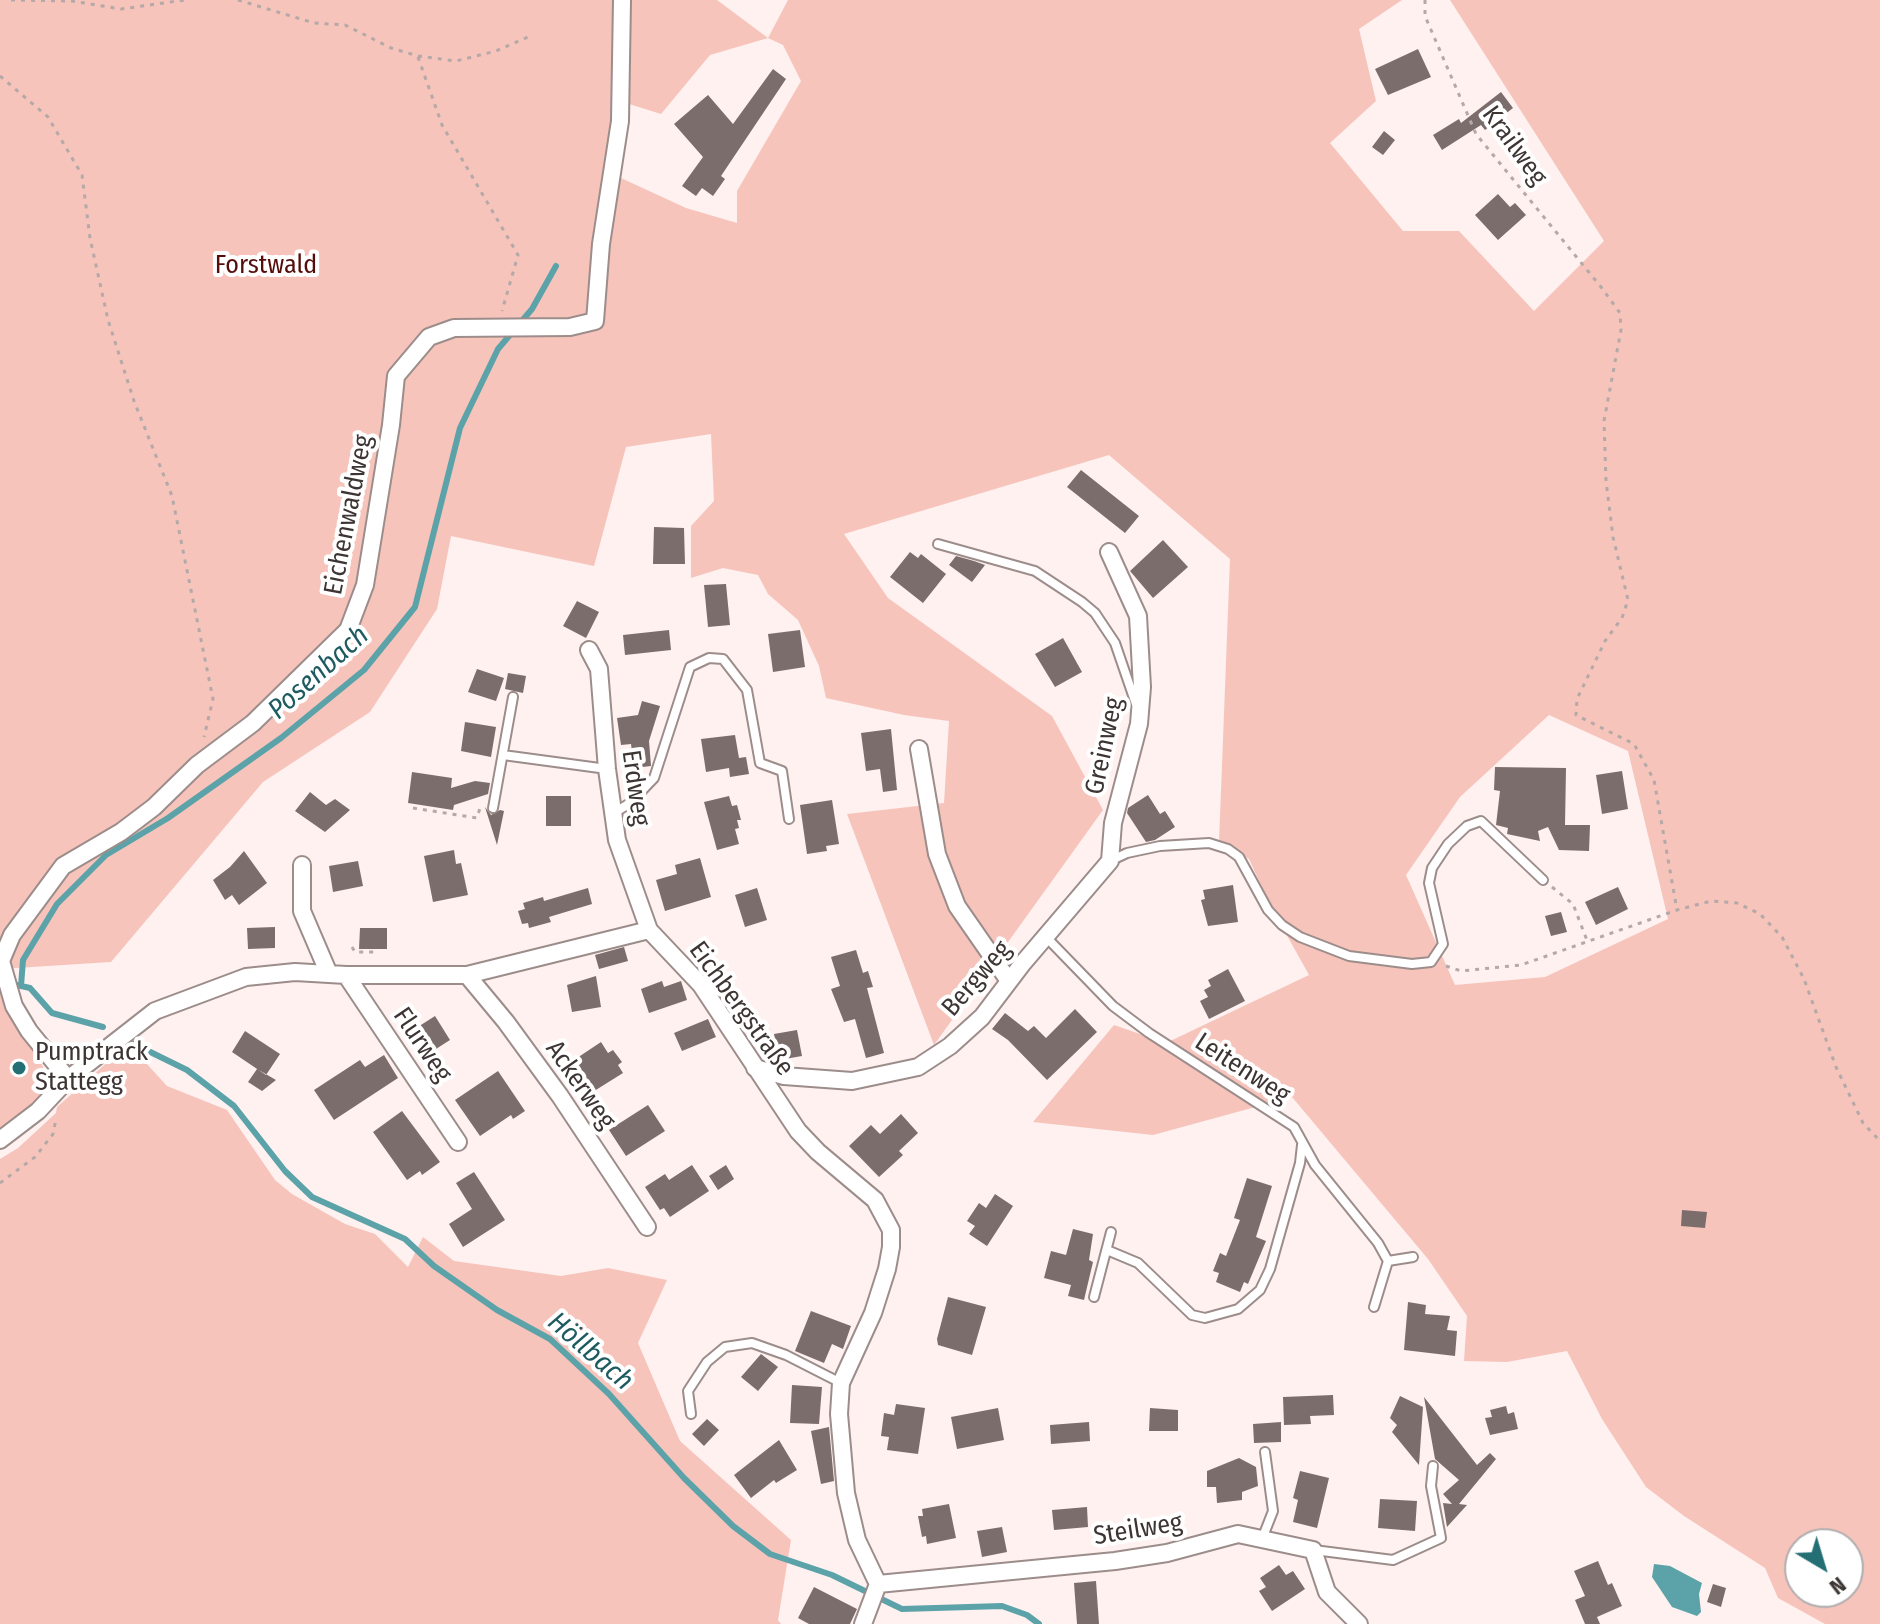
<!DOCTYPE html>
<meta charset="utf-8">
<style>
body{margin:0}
#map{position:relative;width:1880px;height:1624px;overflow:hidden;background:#fef1ef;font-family:"Fira Sans Condensed",sans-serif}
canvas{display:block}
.north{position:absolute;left:1784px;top:1528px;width:80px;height:80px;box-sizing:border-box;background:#fff;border:2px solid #b1aeae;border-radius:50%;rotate:142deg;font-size:22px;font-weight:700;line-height:32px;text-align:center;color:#3c3534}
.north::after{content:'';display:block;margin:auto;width:28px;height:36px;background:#246f74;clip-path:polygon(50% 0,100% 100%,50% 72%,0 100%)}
</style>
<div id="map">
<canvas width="1880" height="1624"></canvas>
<div class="north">N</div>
</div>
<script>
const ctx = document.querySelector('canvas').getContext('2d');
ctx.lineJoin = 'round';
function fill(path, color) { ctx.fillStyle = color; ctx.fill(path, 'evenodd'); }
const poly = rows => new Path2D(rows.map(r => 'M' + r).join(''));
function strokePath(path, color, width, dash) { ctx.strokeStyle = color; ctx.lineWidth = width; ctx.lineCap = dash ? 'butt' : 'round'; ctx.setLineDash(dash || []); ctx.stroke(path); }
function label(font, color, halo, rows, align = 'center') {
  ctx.font = font + ' "Fira Sans Condensed",sans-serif'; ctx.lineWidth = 8; ctx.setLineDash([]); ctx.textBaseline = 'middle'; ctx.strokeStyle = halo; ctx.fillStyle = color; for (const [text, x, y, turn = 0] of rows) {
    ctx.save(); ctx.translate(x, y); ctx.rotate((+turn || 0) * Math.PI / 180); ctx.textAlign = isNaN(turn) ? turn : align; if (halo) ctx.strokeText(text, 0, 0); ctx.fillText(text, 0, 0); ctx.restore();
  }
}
fill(poly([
 [0,0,717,0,768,38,788,0,1402,0,1359,29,1376,101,1330,143,1403,231,1459,231,1534,311,1604,241,1450,0,1880,0,1880,1624,1825,1624,1778,1598,1765,1568,1684,1516,1646,1487,1602,1419,1567,1351,1507,1362,1464,1361,1467,1316,1428,1259,1292,1097,1153,1135,1033,1122,1114,1025,1166,1043,1309,975,1270,905,1249,859,1219,842,1230,559,1109,455,844,534,888,598,1052,716,1103,810,934,1045,847,814,944,803,949,721,904,715,826,698,819,666,798,620,768,594,758,575,723,568,691,578,691,526,714,501,711,434,626,447,594,566,451,536,437,609,370,712,263,782,111,962,0,969],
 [768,38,783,45,801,81,737,191,737,223,686,208,621,178,629,104,661,114,710,55],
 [1549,715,1628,751,1668,919,1545,977,1455,985,1406,875,1460,797],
 [1800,1544,1848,1544,1848,1592,1800,1592],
 [0,984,17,1023,38,1055,45,1072,44,1087,34,1104,0,1129],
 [120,1051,131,1052,146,1063,167,1086,227,1110,275,1180,292,1194,345,1224,375,1234,408,1267,423,1237,454,1261,561,1276,608,1268,667,1280,638,1343,680,1441,791,1540,778,1620,781,1624,0,1624,0,1159,18,1148,56,1113,57,1107]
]), '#f7c4bc');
fill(poly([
 [1654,1564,1670,1566,1702,1583,1699,1594,1701,1612,1697,1616,1672,1607,1652,1577]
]), '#5ba3a9');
strokePath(poly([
 [8,983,30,988,52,1013,103,1027],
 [21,986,23,960,57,904,106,855,168,818,281,738,364,670,415,607,460,428,498,349,532,309,556,266],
 [134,1044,187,1070,234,1106,285,1171,312,1197,405,1239,434,1266,497,1310,550,1339,609,1394,684,1478,733,1526,770,1554,832,1575,902,1609,1002,1606,1027,1615,1039,1624]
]), '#5ba3a9', 6);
fill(poly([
 [1418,49,1431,77,1388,95,1375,69],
 [773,69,786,79,721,176,725,179,713,196,702,188,696,196,682,186,703,157,674,124,708,95,733,124],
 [1501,92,1513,108,1485,130,1481,125,1442,150,1433,135,1459,119,1461,123],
 [1384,131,1395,140,1383,155,1372,147],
 [1498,194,1510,207,1515,203,1526,215,1498,240,1475,215],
 [1081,470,1139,516,1125,533,1067,487],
 [654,527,684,528,685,564,653,564],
 [1163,540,1188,567,1153,598,1130,571],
 [910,552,918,558,921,554,946,574,923,603,890,577],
 [956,556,974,561,985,565,972,582,949,565],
 [726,584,730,625,708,627,704,585],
 [577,601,599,612,586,638,563,626],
 [669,630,671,650,625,655,623,635],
 [800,630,805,667,773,672,768,634],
 [1063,638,1082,672,1055,687,1035,654],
 [477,669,504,678,496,701,468,692],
 [508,673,526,676,523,693,505,689],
 [642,701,660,706,649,741,651,766,634,768,631,744,621,745,617,718,638,715],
 [465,722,496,727,491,757,461,751],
 [891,729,897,790,883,792,880,769,866,771,861,733],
 [735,735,739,758,746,757,749,774,730,777,729,768,706,772,701,739],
 [1495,767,1566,768,1565,825,1590,825,1589,851,1559,850,1548,827,1538,831,1540,841,1507,834,1508,828,1496,825,1500,791,1494,790],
 [1622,771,1628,809,1602,814,1596,775],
 [412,772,452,778,451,788,475,781,490,783,488,794,454,805,453,810,408,803],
 [310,792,326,805,335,799,350,810,325,832,295,811],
 [1148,795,1160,814,1165,811,1175,827,1155,840,1146,842,1127,813,1128,808],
 [546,796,571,796,571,826,546,826],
 [729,796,732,806,737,805,741,820,737,820,739,828,735,829,739,844,717,850,704,802],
 [832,800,839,844,826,846,827,851,807,854,800,805],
 [485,807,491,815,500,810,504,811,497,845],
 [454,850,456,864,461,863,468,895,433,902,424,856],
 [244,851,267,883,239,905,232,895,225,900,213,880,230,867],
 [700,858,711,897,665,911,656,880,677,874,675,865],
 [358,861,363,886,333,892,329,866],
 [1233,885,1238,922,1208,926,1201,900,1205,899,1203,890],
 [1618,887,1628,909,1596,925,1585,902],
 [588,888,592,904,549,917,551,922,529,928,528,923,522,924,518,911,525,909,523,903,543,897,544,901],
 [757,888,767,920,745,927,735,895],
 [1561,912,1567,932,1551,936,1545,916],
 [275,927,275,948,248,949,247,928],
 [360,928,387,928,387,949,359,949],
 [624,947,628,961,599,969,595,955],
 [856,950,863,973,868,971,873,987,867,988,884,1053,866,1058,855,1019,844,1022,831,989,840,986,831,957],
 [1228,969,1245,1001,1209,1019,1200,1001,1208,997,1204,990,1211,986,1208,980],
 [596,976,601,1007,572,1012,567,985],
 [662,981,664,987,681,981,687,1000,649,1013,641,989],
 [1075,1009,1097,1032,1047,1080,1008,1040,992,1029,1005,1013,1028,1031,1034,1026,1046,1038],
 [435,1016,450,1040,425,1056,410,1032],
 [708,1019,716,1037,682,1051,674,1033],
 [797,1030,802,1056,779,1060,774,1034],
 [245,1031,280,1054,266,1075,232,1052],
 [601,1042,608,1053,613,1050,622,1062,618,1065,623,1073,591,1093,571,1062],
 [384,1055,398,1078,334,1120,314,1090,360,1060,365,1067],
 [257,1069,276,1080,262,1091,248,1082],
 [498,1071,525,1111,513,1119,511,1115,480,1136,455,1100],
 [648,1105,665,1131,626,1156,609,1130],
 [402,1111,440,1162,422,1175,420,1171,407,1180,373,1132],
 [901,1114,918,1133,899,1151,903,1155,879,1177,849,1146,871,1125,880,1134],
 [692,1165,709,1191,670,1217,664,1208,660,1210,645,1187,665,1174,669,1180],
 [726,1165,734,1179,718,1190,709,1176],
 [474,1172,505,1220,463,1247,449,1224,472,1209,456,1183],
 [1247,1178,1272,1186,1256,1237,1266,1241,1248,1284,1244,1282,1240,1292,1216,1282,1219,1273,1213,1271,1220,1253,1226,1256,1240,1220,1234,1218],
 [995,1194,1013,1206,987,1246,969,1234,975,1226,967,1221,979,1203,986,1208],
 [1682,1210,1707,1212,1705,1228,1681,1226],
 [1073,1229,1093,1234,1089,1260,1093,1262,1084,1300,1068,1296,1071,1285,1044,1278,1051,1251,1066,1255],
 [948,1297,986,1307,972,1355,938,1345,937,1339],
 [1408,1302,1426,1305,1425,1314,1450,1316,1447,1330,1457,1331,1455,1356,1404,1350],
 [811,1311,851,1326,843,1349,832,1344,824,1363,795,1351],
 [761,1354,778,1367,758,1391,741,1377],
 [792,1385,822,1387,819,1424,790,1423],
 [1333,1395,1334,1415,1310,1416,1311,1424,1284,1425,1283,1397],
 [1400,1396,1423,1407,1419,1465,1392,1432,1397,1425,1390,1418],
 [1424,1397,1477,1465,1490,1453,1496,1459,1459,1504,1467,1505,1447,1527,1443,1503,1452,1504,1443,1494,1459,1480,1435,1459],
 [896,1404,925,1408,918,1454,887,1450,889,1437,881,1436,884,1413,894,1415],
 [1506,1406,1508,1414,1514,1412,1518,1429,1490,1435,1485,1418,1492,1417,1490,1410],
 [998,1408,1004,1440,957,1449,951,1417],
 [1150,1408,1178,1410,1178,1431,1149,1431],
 [707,1419,719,1430,704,1446,692,1434],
 [1089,1422,1090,1441,1051,1444,1050,1425],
 [1281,1422,1281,1442,1254,1443,1253,1424],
 [829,1427,834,1481,821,1484,811,1431],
 [779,1440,797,1470,776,1483,774,1480,751,1498,734,1475],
 [1239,1458,1256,1467,1258,1486,1242,1492,1242,1500,1217,1503,1216,1487,1207,1487,1207,1471],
 [1300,1471,1329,1478,1317,1528,1293,1522,1298,1500,1293,1498],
 [1380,1499,1417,1501,1415,1531,1378,1528],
 [949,1504,956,1538,927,1544,926,1536,922,1537,918,1516,923,1516,922,1509],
 [1087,1507,1088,1527,1054,1530,1052,1510],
 [1002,1527,1007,1552,982,1557,977,1531],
 [1598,1561,1608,1585,1612,1583,1622,1606,1597,1617,1600,1624,1585,1624,1575,1600,1585,1596,1574,1571],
 [1279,1565,1286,1575,1293,1571,1305,1589,1272,1611,1259,1591,1266,1587,1260,1578],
 [1096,1581,1099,1624,1077,1624,1074,1583],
 [1713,1584,1726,1588,1721,1607,1707,1602],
 [814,1587,857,1609,850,1624,809,1624,798,1618]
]), '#7b6d6b');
const lane = poly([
 [938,544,1035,571,1082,602,1095,613,1115,643,1136,704],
 [503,755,607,769],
 [493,808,513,697],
 [614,813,630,803,654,778,690,667,709,658,723,659,747,690,760,763,782,771,789,819],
 [1110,861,1127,853,1160,846,1209,843,1228,849,1239,857,1268,910,1282,925,1300,937,1349,956,1412,964,1431,962,1443,944,1429,883,1432,868,1448,844,1467,826,1481,821,1543,880],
 [1046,937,1113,1006,1149,1033,1294,1127,1315,1165,1378,1243,1388,1261,1374,1307],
 [1107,1250,1138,1263,1192,1315,1205,1318,1238,1309,1260,1290,1270,1269,1300,1163,1302,1145],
 [1388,1261,1413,1257],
 [1094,1297,1111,1232],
 [691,1414,688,1391,707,1362,725,1347,752,1343,786,1355,841,1383],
 [1262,1539,1273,1511,1265,1452],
 [1314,1550,1393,1560,1441,1538,1431,1486,1433,1466]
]);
const street = poly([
 [589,650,599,669,607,769,617,840,649,930],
 [919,749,937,854,957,906,1009,981],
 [302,865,302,911,329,974],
 [346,975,458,1142],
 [467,975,506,1022,560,1096,647,1227],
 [755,1068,784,1076,852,1081,918,1067,950,1046,982,1017,1023,963,1110,861,1113,823,1139,724,1142,687,1138,616,1109,552],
 [68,1079,29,1031,14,1006,1,961,12,935,63,866,121,832,154,807,197,765,253,723,348,630,365,585,391,425,396,376,429,337,454,328,570,327,595,321,601,244,620,121,622,0],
 [0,1140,38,1111,68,1079,155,1011,246,977,295,972,346,975,467,975,649,930,701,985,798,1131,818,1152,875,1200,891,1230,891,1247,887,1269,873,1313,841,1383,839,1414,846,1493,857,1540,878,1584,863,1624],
 [878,1584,1115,1561,1167,1553,1238,1534,1313,1550,1327,1592,1359,1624]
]);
strokePath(lane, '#9c8d8b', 12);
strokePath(street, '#9c8d8b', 20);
strokePath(poly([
 [11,0,72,1,121,9,185,0],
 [238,0,314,23,345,25,391,48,418,56,456,61,496,51,528,37],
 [1425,0,1425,16,1476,134,1601,287,1620,313,1621,330,1604,421,1606,481,1613,537,1628,600,1622,618,1605,641,1577,699,1576,715,1634,744,1654,780,1677,910],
 [418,57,442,125,518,255,502,311],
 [0,76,48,117,82,175,90,238,108,320,134,401,172,496,213,699,204,737],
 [413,808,477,818,480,808],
 [1552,887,1573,904,1588,943],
 [352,947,355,952,378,952],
 [1446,966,1461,971,1521,965,1677,910,1711,901,1737,903,1760,914,1782,937,1804,979,1836,1067,1863,1123,1880,1141],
 [0,1183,35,1157,53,1134,56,1119]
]), '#b4a9a7', 3, [4, 6]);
strokePath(lane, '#fff', 8);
strokePath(street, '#fff', 16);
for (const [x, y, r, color] of [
 [19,1068,8,"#246f74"]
]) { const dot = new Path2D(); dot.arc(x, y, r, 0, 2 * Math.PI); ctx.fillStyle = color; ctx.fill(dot); strokePath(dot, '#fff', 3); }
label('26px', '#3c3534', '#fff', [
 ["Krailweg",1514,146,54],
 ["Eichenwaldweg",349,515,-79],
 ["Greinweg",1105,746,-78],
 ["Erdweg",635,788,82],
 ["Bergweg",977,979,-49],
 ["Eichbergstraße",741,1009,54],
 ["Flurweg",422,1045,56],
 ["Leitenweg",1242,1069,33],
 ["Ackerweg",580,1085,55],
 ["Steilweg",1138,1530,-9]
]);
label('26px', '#540d0a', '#fff', [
 ["Forstwald",266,266]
]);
label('26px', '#3c3534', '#fff', [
 ["Pumptrack",35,1053],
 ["Stattegg",35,1083]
], 'left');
label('italic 28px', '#1e5b60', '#fff', [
 ["Posenbach",319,673,-42],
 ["Höllbach",590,1352,41]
]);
</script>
